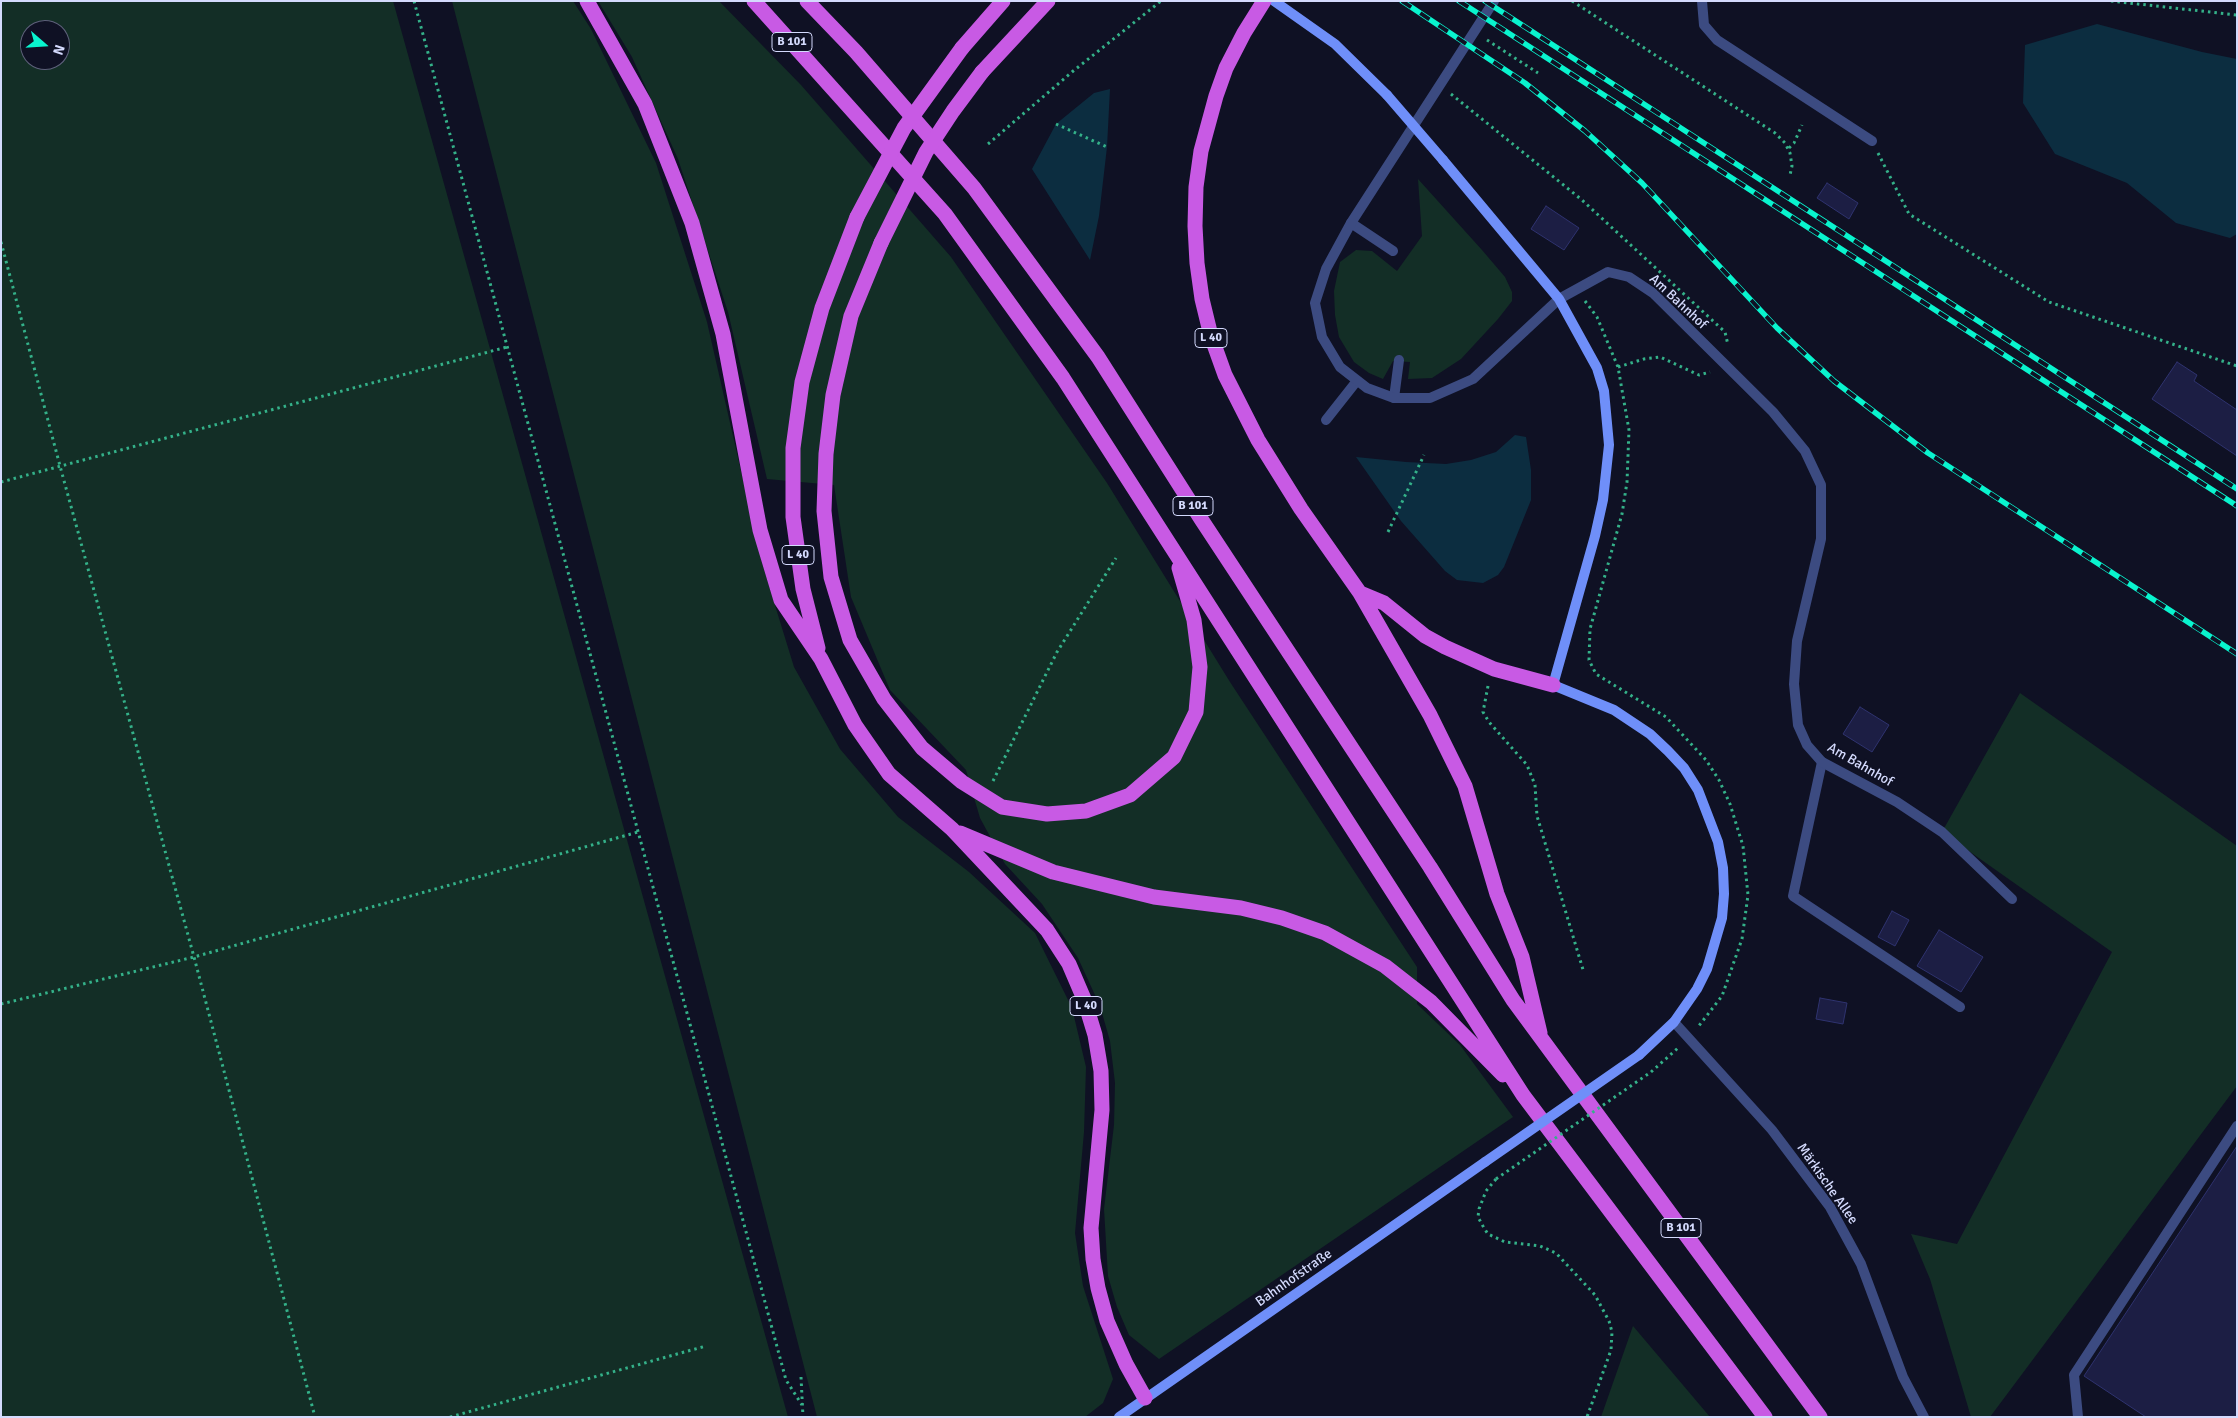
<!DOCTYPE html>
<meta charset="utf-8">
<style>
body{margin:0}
#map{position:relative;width:2238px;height:1418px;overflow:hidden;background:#0f1124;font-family:Signika,sans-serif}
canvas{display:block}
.frame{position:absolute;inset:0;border:2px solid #d4dafd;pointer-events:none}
.north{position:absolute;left:20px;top:20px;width:50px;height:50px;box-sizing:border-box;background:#0f1124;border:1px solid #5e617b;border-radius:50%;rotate:109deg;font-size:14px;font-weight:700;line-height:20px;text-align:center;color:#d4dafd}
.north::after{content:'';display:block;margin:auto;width:18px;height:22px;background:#09f4ce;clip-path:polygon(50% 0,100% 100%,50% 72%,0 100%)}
</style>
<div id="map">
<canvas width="2238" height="1418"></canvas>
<div class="frame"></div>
<div class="north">N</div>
</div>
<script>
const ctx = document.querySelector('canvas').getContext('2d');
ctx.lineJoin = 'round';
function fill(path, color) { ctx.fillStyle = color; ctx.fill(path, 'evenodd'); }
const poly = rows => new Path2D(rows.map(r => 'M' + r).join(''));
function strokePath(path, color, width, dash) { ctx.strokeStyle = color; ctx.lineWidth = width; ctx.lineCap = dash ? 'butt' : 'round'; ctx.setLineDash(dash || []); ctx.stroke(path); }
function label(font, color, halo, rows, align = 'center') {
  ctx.font = font + ' Signika,sans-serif'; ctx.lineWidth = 4; ctx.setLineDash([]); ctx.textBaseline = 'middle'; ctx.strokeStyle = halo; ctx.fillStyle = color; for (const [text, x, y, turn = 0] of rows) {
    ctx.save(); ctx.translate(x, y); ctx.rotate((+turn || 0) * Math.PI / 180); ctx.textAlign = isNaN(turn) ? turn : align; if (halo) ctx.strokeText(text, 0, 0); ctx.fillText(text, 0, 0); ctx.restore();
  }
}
fill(poly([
 [1,1,393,1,788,1417,1,1417],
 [30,30,60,30,60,60,30,60],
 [452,1,573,1,591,29,656,163,707,322,762,563,794,667,840,749,898,817,969,872,1035,933,1072,1008,1086,1067,1084,1132,1075,1233,1083,1286,1113,1379,1103,1403,1085,1417,817,1417],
 [598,1,719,1,801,85,951,257,1107,483,1230,682,1417,967,1417,1004,1460,1045,1513,1117,1159,1359,1129,1335,1117,1307,1108,1276,1104,1209,1114,1125,1115,1083,1110,1041,1100,1006,1078,958,1042,904,1005,864,980,818,966,770,890,690,851,597,834,485,767,479,728,312,678,159,632,57],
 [1418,179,1482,250,1505,277,1512,292,1512,301,1498,319,1461,359,1432,378,1408,379,1410,362,1393,361,1383,379,1369,373,1354,362,1339,337,1335,315,1334,291,1340,262,1356,250,1372,251,1397,271,1422,236],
 [2020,693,2237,846,2237,1086,1990,1417,1971,1417,1930,1279,1911,1234,1957,1244,2112,952,1942,832],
 [1633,1326,1710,1417,1601,1417]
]), '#132e26');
fill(poly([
 [2097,24,2202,52,2237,59,2237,234,2230,238,2176,223,2127,183,2055,154,2023,103,2025,45],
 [1110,89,1107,147,1099,216,1090,260,1032,169,1056,124,1094,93],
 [1515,435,1526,437,1531,470,1531,500,1504,567,1498,575,1483,583,1457,580,1445,571,1401,521,1356,457,1406,462,1446,464,1471,460,1496,452]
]), '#0c2d40');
const building = poly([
 [1827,183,1858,203,1849,219,1817,198,1827,183],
 [1546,206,1579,228,1564,250,1531,229,1546,206],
 [2177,362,2197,375,2194,381,2237,410,2237,456,2152,399,2177,362],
 [1860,707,1889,725,1872,752,1843,734,1860,707],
 [1892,911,1909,920,1895,946,1878,937,1892,911],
 [1939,930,1983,957,1961,992,1917,966,1939,930],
 [1820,998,1847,1003,1843,1024,1816,1019,1820,998],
 [2237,1146,2237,1417,2146,1417,2084,1376,2237,1146]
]);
fill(building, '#1c1e44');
strokePath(building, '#2f336f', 1);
strokePath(poly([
 [414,1,786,1380,802,1405],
 [1572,1,1775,133,1785,143,1790,153,1792,166,1790,175],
 [2111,1,2237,15],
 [1487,40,1538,73],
 [1451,94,1582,200,1725,332,1728,345],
 [1056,124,1107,147],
 [988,144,1072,72,1161,1],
 [1789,148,1794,143,1802,125],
 [1878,153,1909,214,2049,302,2237,366],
 [1,242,60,466,194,957,315,1417],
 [1585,301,1597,317,1618,367,1629,430,1627,482,1622,514,1590,629,1589,660,1596,674,1666,717,1706,760,1719,780,1730,804,1743,846,1748,895,1742,939,1722,996,1698,1027],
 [1618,367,1644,359,1660,357,1699,375,1710,372],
 [1,482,507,347],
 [1388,532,1424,455],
 [1488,686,1483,712,1489,722,1527,765,1535,785,1537,816,1584,973],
 [993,781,1057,652,1116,558],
 [1,1004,194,957,638,832],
 [1651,1072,1678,1048],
 [1496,1179,1486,1191,1479,1209,1478,1217,1484,1228,1488,1234,1505,1242,1540,1246,1556,1253,1595,1295,1609,1321,1612,1332,1611,1350,1587,1417],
 [801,1377,803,1417],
 [450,1417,706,1346]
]), '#34b189', 3, [2.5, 4]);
strokePath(poly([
 [1702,1,1704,25,1717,40,1872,141],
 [1351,223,1393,251],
 [1394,398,1399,360],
 [1326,420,1356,382],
 [1822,762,1793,896,1960,1007],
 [2078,1417,2074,1375,2237,1126]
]), '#3c4b81', 10);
strokePath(poly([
 [1559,299,1608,272,1629,277,1653,293,1773,412,1805,451,1821,485,1821,539,1797,641,1794,684,1798,725,1807,745,1822,762,1897,802,1942,832,2012,899]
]), '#3c4b81', 10);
strokePath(poly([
 [1494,1,1351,223,1326,269,1315,303,1322,337,1340,367,1367,388,1394,398,1430,398,1473,379,1559,299],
 [1674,1022,1772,1130,1830,1207,1861,1264,1903,1377,1924,1417]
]), '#3c4b81', 10);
strokePath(poly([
 [1274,1,1335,44,1387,95],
 [1443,160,1559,299,1597,368,1604,391,1609,445,1603,500,1595,536,1553,685,1614,710,1650,734,1668,751,1684,768,1698,790,1718,842,1723,868,1724,894,1722,918,1707,969,1697,989,1674,1022,1639,1055],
 [1119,1417,1485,1162]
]), '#6f8ff9', 10);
strokePath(poly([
 [587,1,645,104,692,223,723,334,760,530,781,600,821,659,855,725,889,774,952,829,1047,930,1069,964,1084,999,1095,1035,1101,1071,1102,1110,1091,1228,1093,1259,1098,1288,1107,1321,1126,1364,1145,1398],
 [754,1,945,214,1063,378,1523,1095,1765,1417],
 [807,1,856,52,974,188,1098,357,1201,519,1430,867,1513,1000,1820,1417],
 [1264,1,1244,33,1226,68,1216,96,1201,151,1196,187,1195,226,1197,263,1202,299,1211,336,1225,375,1258,440,1301,509,1360,593,1430,715,1465,786,1497,894,1522,957,1540,1033],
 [962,48,1003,1],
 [982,72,1048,1],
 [881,243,851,316,833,395,826,454,824,511,831,577,850,640,884,699,922,748,962,782,1002,807,1047,814,1086,811,1130,795,1174,757,1196,712,1200,667,1194,620,1179,568],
 [1360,593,1384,603,1425,636,1445,647,1494,669,1553,685],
 [818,648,803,589,793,517,793,448,802,382,822,308,857,217],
 [960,833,1053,872,1154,897,1241,908,1282,918,1325,933,1385,966,1431,1002,1503,1075]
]), '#c85ae4', 15);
const rail = poly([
 [1402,1,1525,83,1585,131,1642,183,1777,328,1834,381,1928,453,2237,654],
 [1459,1,2237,506],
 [1485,1,2237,489]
]);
strokePath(rail, '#09f4ce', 5.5);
strokePath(rail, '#0f1124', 4, [11]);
strokePath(poly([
 [1496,1179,1651,1072]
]), '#34b189', 3, [2.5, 4]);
strokePath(poly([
 [1387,95,1443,160],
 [1485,1162,1639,1055]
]), '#6f8ff9', 10);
strokePath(poly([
 [857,217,904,128,962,48],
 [881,243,926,152,953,111,982,72]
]), '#c85ae4', 15);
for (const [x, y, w] of [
 [792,42,40],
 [1211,338,32],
 [1193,506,40],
 [798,555,32],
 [1086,1006,32],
 [1681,1228,40]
]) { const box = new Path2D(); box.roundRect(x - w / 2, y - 9.5, w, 19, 4); ctx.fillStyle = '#0f1124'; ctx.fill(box); strokePath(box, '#d4dafd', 1); }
label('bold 12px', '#d4dafd', null, [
 ["B 101",792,42],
 ["L 40",1211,338],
 ["B 101",1193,506],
 ["L 40",798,555],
 ["L 40",1086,1006],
 ["B 101",1681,1228]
]);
label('14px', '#d4dafd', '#0f1124', [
 ["Am Bahnhof",1678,302,43],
 ["Am Bahnhof",1860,765,30],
 ["Märkische Allee",1827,1184,55],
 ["Bahnhofstraße",1294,1278,-35]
]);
</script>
